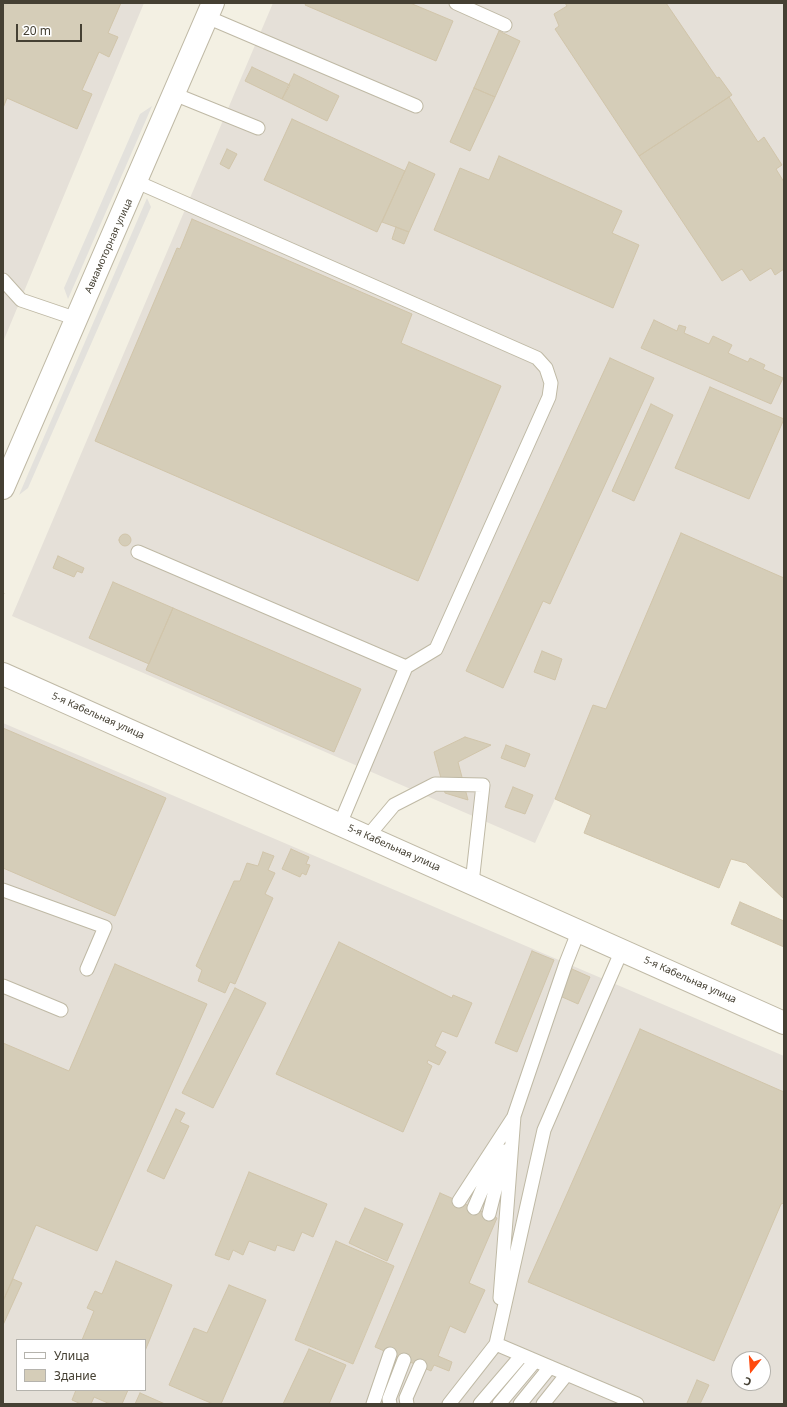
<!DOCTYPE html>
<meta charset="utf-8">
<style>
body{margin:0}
#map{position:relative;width:787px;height:1407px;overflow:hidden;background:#f3f0e3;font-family:"Noto Sans",sans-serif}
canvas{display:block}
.frame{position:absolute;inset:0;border:4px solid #454033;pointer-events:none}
.legend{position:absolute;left:16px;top:1339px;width:130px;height:52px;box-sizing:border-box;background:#fff;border:1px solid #b5b3ad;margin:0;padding:5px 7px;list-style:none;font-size:12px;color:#454033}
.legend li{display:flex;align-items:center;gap:8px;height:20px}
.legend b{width:20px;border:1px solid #b5b3ad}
.north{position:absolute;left:731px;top:1351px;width:40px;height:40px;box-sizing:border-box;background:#fff;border:1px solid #b5b3ad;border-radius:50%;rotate:197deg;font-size:11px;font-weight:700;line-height:16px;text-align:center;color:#454033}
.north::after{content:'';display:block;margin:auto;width:14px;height:18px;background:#ff4a0e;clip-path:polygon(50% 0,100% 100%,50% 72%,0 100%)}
.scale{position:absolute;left:16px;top:24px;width:66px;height:18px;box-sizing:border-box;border:2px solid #454033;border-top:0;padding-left:5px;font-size:12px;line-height:14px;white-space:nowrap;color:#454033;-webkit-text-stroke:3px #fff;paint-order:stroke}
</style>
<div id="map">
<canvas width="787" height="1407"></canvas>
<div class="frame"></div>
<ul class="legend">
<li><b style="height:5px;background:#fff"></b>Улица</li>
<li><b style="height:11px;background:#d5cdb8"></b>Здание</li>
</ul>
<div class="north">С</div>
<div class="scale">20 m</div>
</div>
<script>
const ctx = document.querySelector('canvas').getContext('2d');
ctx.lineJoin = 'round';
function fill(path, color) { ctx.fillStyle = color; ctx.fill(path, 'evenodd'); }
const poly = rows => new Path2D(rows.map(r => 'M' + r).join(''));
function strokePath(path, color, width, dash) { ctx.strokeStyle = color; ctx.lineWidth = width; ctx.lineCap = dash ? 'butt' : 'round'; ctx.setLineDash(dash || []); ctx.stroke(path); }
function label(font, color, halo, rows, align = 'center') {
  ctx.font = font + ' "Noto Sans",sans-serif'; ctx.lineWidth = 3.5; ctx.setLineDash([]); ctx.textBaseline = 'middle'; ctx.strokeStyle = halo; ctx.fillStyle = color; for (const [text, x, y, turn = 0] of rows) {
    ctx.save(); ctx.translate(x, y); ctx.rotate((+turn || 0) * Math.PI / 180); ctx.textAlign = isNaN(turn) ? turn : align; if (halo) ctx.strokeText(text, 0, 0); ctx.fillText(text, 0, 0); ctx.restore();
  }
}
fill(poly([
 [3,3,144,3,3,342],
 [273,3,784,3,784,899,746,863,731,859,719,888,584,833,591,815,555,799,535,843,12,616],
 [3,723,784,1056,784,1404,3,1404],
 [336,1242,394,1266,353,1364,295,1340],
 [17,1340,145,1340,145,1390,17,1390],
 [739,1359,763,1359,763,1383,739,1383]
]), '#e5e0d8');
fill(poly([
 [152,106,68,299,64,288,140,114],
 [147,198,151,207,28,488,19,495]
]), '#e3e1dc');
const building = poly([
 [3,3,121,3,108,33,118,37,109,57,99,52,82,90,92,94,77,129,7,98,3,108,3,3],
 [306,3,410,3,453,21,436,61,305,5,306,3],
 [565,3,666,3,717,78,719,77,732,95,639,156,555,29,559,26,554,14,567,6,565,3],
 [499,31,520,41,495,97,474,88,499,31],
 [252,67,290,85,282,99,245,81,252,67],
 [294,74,339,96,327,121,282,99,294,74],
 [474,88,495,97,470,151,450,142,474,88],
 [729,97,758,142,764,137,782,165,776,169,784,182,784,269,775,275,771,268,750,281,742,269,722,281,639,156,729,97],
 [292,119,405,171,377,232,264,180,292,119],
 [227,149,237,154,229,169,220,164,227,149],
 [499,156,622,211,612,233,639,245,613,308,434,230,460,168,489,180,499,156],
 [409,162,435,174,409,232,382,222,409,162],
 [192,219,412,314,401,343,501,386,418,581,95,441,177,248,180,249,192,219],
 [396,227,409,232,404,244,392,239,396,227],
 [654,320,677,331,679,325,686,327,684,333,709,344,713,336,732,345,728,353,748,362,750,358,765,365,763,369,783,378,771,404,641,348,654,320],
 [610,358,654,378,550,604,543,601,503,688,466,671,610,358],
 [710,387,784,419,749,499,675,468,710,387],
 [651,404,673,415,634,501,612,491,651,404],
 [681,533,784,578,784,899,746,863,731,859,719,888,584,833,591,815,555,799,593,705,606,709,681,533],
 '119 540a6 6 0 1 1 12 0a6 6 0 1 1-12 0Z',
 [58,556,84,568,82,573,77,571,74,577,53,568,58,556],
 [113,582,173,608,149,664,89,638,113,582],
 [173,608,361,689,334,752,146,670,173,608],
 [542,651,562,659,555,680,534,672,542,651],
 [3,728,166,798,115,916,3,868,3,728],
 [465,737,491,745,458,762,468,800,445,793,434,752,465,737],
 [506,745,530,754,525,767,501,758,506,745],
 [513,787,533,795,525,814,505,807,513,787],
 [291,849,309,857,306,864,310,865,306,875,302,873,300,877,282,869,291,849],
 [263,852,274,856,268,870,275,873,265,894,273,898,235,984,230,982,225,993,198,981,202,970,196,966,234,881,240,881,247,863,258,866,263,852],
 [740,902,784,921,784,947,731,924,740,902],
 [339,942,452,998,453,995,472,1003,457,1037,442,1031,435,1046,446,1052,439,1065,428,1060,427,1063,432,1066,403,1132,276,1074,339,942],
 [532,951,554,960,517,1052,495,1043,532,951],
 [115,964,207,1004,97,1251,36,1225,3,1301,3,1043,69,1071,115,964],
 [572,969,590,977,578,1004,560,996,572,969],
 [235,988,266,1003,213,1108,182,1093,235,988],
 [640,1029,784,1092,784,1203,781,1204,714,1361,528,1282,640,1029],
 [176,1109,185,1113,180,1122,189,1126,164,1179,147,1171,176,1109],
 [249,1172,327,1204,313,1237,302,1232,294,1251,277,1245,275,1251,249,1241,243,1255,233,1250,229,1260,215,1255,249,1172],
 [440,1193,497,1218,469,1283,485,1290,465,1333,450,1326,438,1356,452,1362,449,1371,434,1365,431,1371,375,1347,440,1193],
 [365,1208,403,1224,387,1261,349,1243,365,1208],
 [336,1241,394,1266,353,1364,295,1340,336,1241],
 [116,1261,172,1285,145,1351,145,1340,82,1340,94,1311,87,1308,95,1291,102,1294,116,1261],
 [13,1279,22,1283,3,1325,3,1301,13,1279],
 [229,1285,266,1300,221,1404,213,1404,169,1385,194,1328,207,1333,229,1285],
 [309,1349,346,1365,329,1404,283,1404,309,1349],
 [697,1380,709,1385,700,1404,689,1404,687,1403,697,1380],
 [76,1390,128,1390,122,1404,110,1404,94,1397,91,1404,81,1404,72,1400,76,1390],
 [140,1393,165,1404,135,1404,140,1393]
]);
fill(building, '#d5cdb8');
strokePath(building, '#d1c5aa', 1);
const lane = poly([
 [456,3,505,25],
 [207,17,416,106],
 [174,94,258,128],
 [137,182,537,358,546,368,551,383,549,397,436,649,406,667],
 [3,280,21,300,77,319],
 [138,552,406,667,340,824],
 [368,836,394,805,435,784,483,785,472,883],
 [3,890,105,927,87,969],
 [3,986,61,1010],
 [459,1201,513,1118],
 [474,1208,498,1153],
 [489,1214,505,1151],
 [500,1298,514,1116,566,963,579,930],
 [496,1344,637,1404],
 [373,1404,390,1354],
 [390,1404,389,1399,404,1360],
 [407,1404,406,1398,420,1366],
 [449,1404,496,1344,544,1130,622,950],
 [480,1404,522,1355],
 [499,1404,535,1361],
 [520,1404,550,1367],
 [543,1404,567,1374]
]);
const street = poly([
 [3,488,213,3],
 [3,674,784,1023]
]);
strokePath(lane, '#bfb9a5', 15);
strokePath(street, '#bfb9a5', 24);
strokePath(poly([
 [3,593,3,594]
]), '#c2b695', 2.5, [2, 2]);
strokePath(lane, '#fff', 13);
strokePath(street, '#fff', 22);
label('10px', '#454033', '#fff', [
 ["Авиамоторная улица",109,246,-66],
 ["5-я Кабельная улица",98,716,24],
 ["5-я Кабельная улица",394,848,24],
 ["5-я Кабельная улица",690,980,24]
]);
</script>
